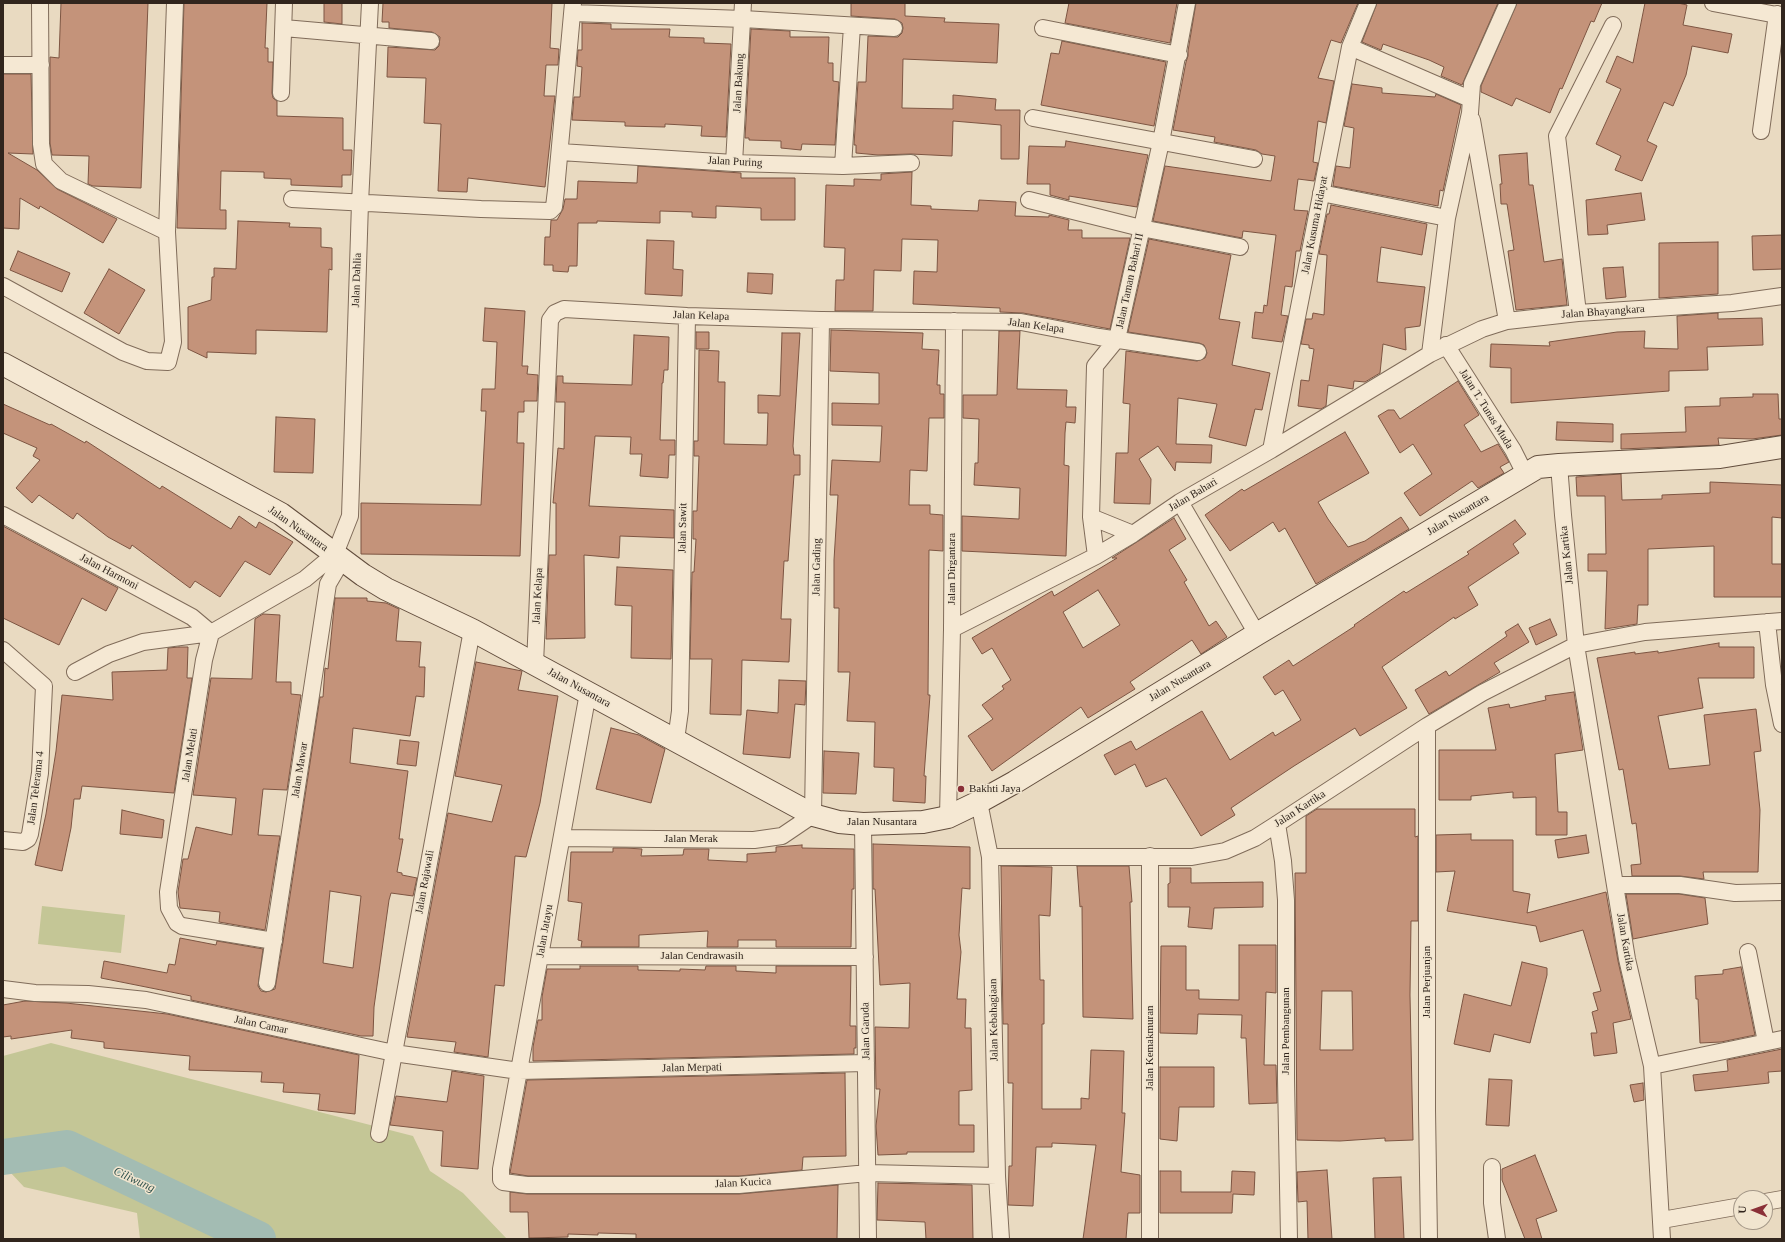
<!DOCTYPE html>
<style>
body{margin:0}
#map{position:relative;width:1785px;height:1242px;overflow:hidden;background:#e9dac1;font-family:"Times New Roman",serif}
canvas{display:block}
.frame{position:absolute;inset:0;border:4px solid #31251d;pointer-events:none}
.north{position:absolute;left:1733px;top:1190px;width:40px;height:40px;box-sizing:border-box;background:#f1e5cf;border:1px solid #a49888;border-radius:50%;rotate:272deg;font-size:11px;font-weight:700;line-height:16px;text-align:center;color:#31251d}
.north::after{content:'';display:block;margin:auto;width:14px;height:18px;background:#8a3037;clip-path:polygon(50% 0,100% 100%,50% 72%,0 100%)}
</style>
<div id="map">
<canvas width="1785" height="1242"></canvas>
<div class="frame"></div>
<div class="north">U</div>
</div>
<script>
const ctx = document.querySelector('canvas').getContext('2d');
ctx.lineJoin = 'round';
function fill(path, color) { ctx.fillStyle = color; ctx.fill(path, 'evenodd'); }
const poly = rows => new Path2D(rows.map(r => 'M' + r).join(''));
function strokePath(path, color, width, dash) { ctx.strokeStyle = color; ctx.lineWidth = width; ctx.lineCap = dash ? 'butt' : 'round'; ctx.setLineDash(dash || []); ctx.stroke(path); }
function label(font, color, halo, rows, align = 'center') {
  ctx.font = font + ' "Times New Roman",serif'; ctx.lineWidth = 3; ctx.setLineDash([]); ctx.textBaseline = 'middle'; ctx.strokeStyle = halo; ctx.fillStyle = color; for (const [text, x, y, turn = 0] of rows) {
    ctx.save(); ctx.translate(x, y); ctx.rotate((+turn || 0) * Math.PI / 180); ctx.textAlign = isNaN(turn) ? turn : align; if (halo) ctx.strokeText(text, 0, 0); ctx.fillText(text, 0, 0); ctx.restore();
  }
}
fill(poly([
 [42,906,125,915,121,953,38,944],
 [51,1043,413,1136,430,1171,463,1193,507,1239,140,1239,137,1213,24,1187,10,1172,3,1171,3,1056]
]), '#c4c696');
strokePath(poly([
 [3,1157,67,1148,258,1239]
]), '#a3bcb3', 36);
const building = poly([
 [61,3,148,3,141,188,93,186,88,184,89,156,52,155,50,143,50,57,59,58,61,3],
 [184,3,267,3,265,48,268,48,268,62,273,62,272,93,273,98,277,101,277,116,343,118,343,150,352,150,351,175,342,175,342,187,291,185,291,179,264,178,264,172,221,171,220,210,226,210,226,229,177,228,184,3],
 [324,3,342,3,342,24,324,22,324,3],
 [383,3,552,3,550,48,559,49,558,65,546,65,544,96,555,96,545,187,468,178,467,192,438,191,441,124,424,123,426,78,387,77,388,47,435,50,439,46,440,37,432,32,389,28,389,22,382,22,383,3],
 [851,3,905,3,905,16,945,18,944,22,999,24,997,63,903,59,902,108,953,109,953,95,996,99,995,110,1020,110,1019,159,1001,159,1001,125,953,121,952,156,911,154,878,155,856,153,856,145,854,145,858,82,866,82,868,36,898,37,902,33,903,28,902,23,895,19,851,16,851,3],
 [1069,3,1177,3,1170,43,1065,23,1069,3],
 [1196,3,1358,3,1341,43,1331,40,1318,78,1334,81,1326,123,1318,121,1313,162,1318,163,1314,181,1298,179,1294,210,1308,211,1300,251,1296,251,1292,287,1285,286,1281,315,1288,316,1282,342,1252,338,1255,312,1263,313,1264,305,1267,306,1276,235,1243,231,1242,238,1153,221,1165,166,1271,181,1275,156,1262,154,1256,150,1214,142,1215,137,1173,130,1186,62,1188,56,1188,51,1196,3],
 [1377,3,1498,3,1462,85,1441,76,1444,67,1429,60,1383,44,1381,50,1362,42,1377,3],
 [1517,3,1602,3,1594,22,1591,21,1562,89,1560,88,1550,113,1516,98,1512,106,1481,92,1481,86,1517,3],
 [1645,3,1678,3,1687,5,1683,25,1732,34,1728,53,1692,46,1686,75,1673,106,1664,102,1647,141,1657,146,1642,181,1615,170,1621,156,1596,144,1621,89,1606,82,1617,56,1633,63,1645,3],
 [582,23,611,24,611,29,670,29,669,37,704,38,704,43,731,44,726,137,701,136,702,126,665,124,665,127,625,126,625,122,572,120,574,97,580,97,582,67,577,66,578,50,582,50,582,23],
 [751,29,790,31,790,37,829,37,828,63,833,63,833,81,839,82,835,145,802,144,801,150,781,148,781,141,749,140,749,138,745,138,751,29],
 [1062,41,1166,62,1154,126,1041,105,1051,53,1059,54,1062,41],
 [3,74,31,74,33,154,8,153,37,170,57,189,117,219,103,243,40,206,39,209,20,198,19,229,3,228,3,74],
 [1352,84,1382,88,1382,93,1435,97,1436,94,1461,105,1443,191,1440,190,1438,206,1333,186,1336,166,1350,168,1354,128,1344,126,1352,84],
 [1066,141,1148,155,1137,207,1069,196,1069,200,1050,195,1050,184,1027,184,1029,146,1065,147,1066,141],
 [1527,153,1529,185,1533,185,1544,262,1562,259,1567,305,1516,310,1508,251,1514,250,1507,204,1501,204,1500,184,1502,184,1499,155,1527,153],
 [638,166,741,173,741,178,795,178,795,220,761,220,761,208,716,206,716,218,692,217,692,212,660,211,660,223,597,221,597,223,578,223,577,266,569,266,568,272,553,271,553,265,544,265,545,237,550,237,551,220,557,220,563,209,565,199,577,199,578,181,637,183,638,166],
 [912,172,911,205,931,206,931,209,978,211,979,200,1016,202,1015,216,1049,217,1049,215,1069,220,1068,230,1082,230,1082,238,1130,238,1110,329,1023,313,1000,312,1000,308,913,304,914,271,937,272,938,240,902,239,901,271,874,270,873,311,835,311,836,280,844,280,845,248,824,247,826,185,854,186,854,179,881,180,881,174,912,172],
 [1641,193,1645,220,1607,225,1608,234,1588,235,1586,200,1641,193],
 [1331,205,1427,224,1422,255,1381,247,1377,282,1425,287,1420,326,1405,328,1406,350,1383,344,1380,373,1365,382,1354,381,1353,389,1328,385,1326,406,1321,409,1298,406,1301,380,1309,381,1314,349,1309,348,1309,345,1301,344,1306,319,1312,319,1313,313,1324,315,1327,255,1319,254,1327,214,1329,214,1331,205],
 [238,221,290,223,289,227,321,228,321,247,332,248,332,270,329,269,327,332,256,330,256,354,207,352,207,358,188,349,188,307,211,300,212,277,214,277,214,268,236,269,238,221],
 [1782,235,1782,269,1753,270,1752,236,1782,235],
 [1149,239,1231,255,1219,319,1240,322,1232,365,1270,373,1262,410,1255,409,1246,446,1209,437,1217,404,1178,398,1176,444,1212,445,1211,463,1176,462,1175,471,1158,446,1139,459,1151,479,1150,504,1114,503,1116,453,1128,453,1130,404,1123,403,1126,351,1197,361,1205,358,1207,353,1204,345,1199,343,1128,332,1149,239],
 [647,240,674,241,673,269,683,270,682,296,645,294,647,240],
 [1718,242,1718,294,1659,298,1659,243,1718,242],
 [18,251,70,273,62,292,10,270,18,251],
 [1623,267,1626,297,1606,299,1603,268,1623,267],
 [109,269,145,290,119,334,84,313,109,269],
 [748,273,773,274,772,294,747,292,748,273],
 [485,308,525,311,522,366,528,366,527,374,538,375,537,401,524,401,524,412,518,412,517,443,524,443,520,556,361,554,361,503,481,505,486,411,481,411,482,389,495,389,497,342,483,341,485,308],
 [1718,313,1718,319,1762,318,1763,345,1707,347,1708,370,1669,371,1669,391,1511,403,1511,368,1490,367,1491,344,1550,346,1549,342,1617,332,1645,331,1644,348,1678,349,1677,316,1718,313],
 [831,330,923,333,922,349,939,350,937,385,940,385,940,394,944,394,944,418,929,418,927,471,910,470,909,505,930,505,930,514,943,515,943,551,929,550,928,695,930,695,924,776,926,776,925,803,893,801,894,768,874,767,875,722,847,721,850,672,838,672,839,608,834,608,834,560,838,495,830,495,832,460,880,462,882,426,832,425,832,403,879,404,879,373,830,371,831,330],
 [999,331,1020,331,1017,389,1067,390,1066,407,1076,407,1075,423,1066,422,1065,433,1064,465,1069,466,1066,556,962,551,962,516,1019,519,1020,488,974,485,975,463,978,463,979,419,963,418,963,395,997,395,999,331],
 [696,332,709,332,709,349,696,349,696,332],
 [782,333,800,333,793,446,794,455,800,455,800,475,794,475,788,561,784,561,781,619,791,619,789,662,742,660,741,715,710,714,712,659,690,659,692,572,694,572,696,539,693,539,693,511,697,511,699,456,694,456,694,441,698,441,699,350,719,351,718,382,725,382,724,444,767,445,768,413,758,413,758,395,780,396,782,333],
 [634,335,669,337,668,370,664,370,663,383,662,383,660,440,675,440,675,455,669,455,668,478,640,476,642,454,630,454,631,437,595,436,589,506,674,510,674,538,620,536,619,558,584,555,585,638,546,639,549,555,556,555,556,503,553,503,558,448,564,449,565,402,556,402,557,376,563,376,563,383,632,385,634,335],
 [1458,381,1479,415,1464,425,1481,452,1498,444,1509,462,1500,467,1504,473,1478,488,1472,481,1420,516,1404,493,1432,474,1413,444,1400,453,1378,416,1388,410,1394,410,1400,419,1458,381],
 [1753,394,1778,394,1779,419,1782,419,1782,435,1752,439,1718,438,1719,445,1621,449,1621,434,1686,432,1685,407,1720,406,1720,398,1753,397,1753,394],
 [3,404,50,425,51,424,85,443,86,441,160,489,162,486,231,529,239,516,256,528,259,522,293,542,270,575,245,561,220,597,195,581,190,588,132,545,130,549,108,537,77,513,73,519,39,495,32,503,16,488,40,460,33,456,37,448,3,433,3,404],
 [276,417,315,419,313,473,274,472,276,417],
 [1557,422,1613,424,1613,442,1556,440,1557,422],
 [1345,432,1369,473,1318,502,1328,519,1348,547,1365,541,1401,517,1409,529,1316,584,1285,528,1279,532,1273,522,1230,551,1205,515,1242,489,1244,491,1345,432],
 [1621,474,1622,500,1662,499,1662,495,1710,493,1710,482,1782,485,1782,518,1772,517,1772,564,1782,564,1782,597,1714,597,1714,546,1648,549,1648,605,1638,605,1637,624,1605,629,1607,571,1588,571,1588,554,1606,554,1605,496,1577,496,1576,477,1621,474],
 [1174,518,1186,539,1169,550,1187,580,1184,582,1209,626,1216,621,1227,637,1201,654,1192,640,1130,682,1135,689,1088,718,1081,707,992,771,968,736,993,719,982,705,1004,689,1002,686,1011,680,992,648,982,654,972,638,1052,591,1054,596,1117,558,1112,558,1174,518],
 [1098,590,1120,625,1083,648,1063,612,1098,590],
 [1515,520,1526,534,1513,544,1519,553,1468,587,1478,605,1455,619,1454,617,1382,667,1407,708,1360,736,1355,728,1294,766,1231,808,1235,815,1201,836,1166,778,1146,787,1135,764,1115,775,1104,755,1131,741,1136,750,1202,711,1230,760,1273,732,1275,736,1301,720,1283,690,1275,695,1263,677,1289,660,1293,666,1355,626,1354,625,1404,591,1406,593,1469,554,1467,552,1515,520],
 [3,526,118,588,106,611,82,598,59,645,3,618,3,526],
 [617,567,673,570,671,659,631,658,632,606,615,605,617,567],
 [335,598,367,598,367,601,386,603,399,609,396,641,421,642,419,667,425,667,424,697,416,696,410,736,353,728,350,763,408,771,399,839,403,839,397,872,402,873,402,875,417,878,413,896,391,893,389,900,374,1007,373,1036,361,1036,191,1000,191,996,101,978,104,961,167,973,169,964,175,965,180,938,216,945,217,941,263,949,258,986,261,991,266,992,275,989,283,942,320,697,323,697,325,668,328,669,335,598],
 [330,891,361,896,353,968,323,963,330,891],
 [263,614,280,615,276,682,291,682,291,694,301,695,287,790,263,789,258,835,280,836,265,930,219,922,220,912,180,908,178,892,183,859,188,859,196,827,232,835,236,798,193,795,211,678,252,679,255,619,263,614],
 [1550,619,1557,635,1536,645,1529,628,1550,619],
 [1518,624,1529,642,1494,663,1500,672,1429,714,1415,690,1446,671,1449,676,1507,636,1505,632,1518,624],
 [1719,643,1719,647,1754,647,1754,678,1698,678,1703,708,1658,716,1669,769,1710,765,1704,715,1756,709,1761,751,1754,752,1760,810,1758,872,1703,872,1704,879,1680,876,1632,876,1631,865,1641,864,1636,823,1632,824,1623,769,1619,770,1597,658,1635,652,1635,654,1658,651,1658,653,1719,643],
 [179,647,188,647,187,678,192,678,174,793,82,786,80,799,74,799,71,828,62,871,35,865,46,814,56,751,62,695,113,700,112,672,167,670,168,648,179,647],
 [476,662,522,671,518,690,558,696,540,803,526,857,515,856,504,986,495,985,488,1057,454,1052,456,1042,407,1037,448,813,492,822,502,785,455,776,476,662],
 [779,680,806,681,805,705,795,704,790,758,743,754,747,710,778,713,779,680],
 [1574,692,1583,750,1555,754,1558,812,1567,812,1567,835,1536,835,1536,797,1513,798,1513,792,1471,796,1471,800,1439,800,1439,750,1496,750,1488,708,1509,704,1510,708,1546,700,1545,696,1574,692],
 [611,728,639,735,665,749,651,803,596,789,611,728],
 [400,740,419,742,416,766,397,764,400,740],
 [824,751,859,753,856,794,823,793,824,751],
 [1317,809,1415,809,1415,837,1418,836,1418,921,1411,921,1410,995,1413,1140,1385,1141,1385,1138,1340,1141,1297,1140,1295,873,1306,873,1306,816,1317,809],
 [1322,991,1352,991,1353,1050,1320,1050,1322,991],
 [122,810,164,820,162,838,120,834,122,810],
 [1471,834,1471,840,1513,840,1513,891,1530,894,1527,913,1606,892,1618,961,1631,1019,1613,1023,1617,1053,1594,1056,1591,1033,1597,1033,1592,1012,1598,1010,1593,993,1601,991,1583,930,1540,942,1536,926,1447,911,1455,871,1436,872,1436,835,1471,834],
 [1586,835,1589,853,1558,858,1555,840,1586,835],
 [873,844,970,847,970,889,962,888,959,935,961,952,957,999,966,999,965,1028,971,1028,972,1090,959,1091,959,1125,974,1125,974,1152,907,1152,907,1154,878,1155,876,1126,880,1089,876,1089,875,1027,909,1028,910,983,880,985,875,889,873,889,873,844],
 [802,845,802,848,854,849,854,889,852,889,851,947,776,947,776,940,738,940,738,947,707,947,708,931,639,935,639,947,581,947,582,941,578,940,582,903,568,901,571,852,613,852,613,848,626,848,642,849,641,856,683,855,684,849,709,849,708,860,747,862,747,854,776,852,776,847,802,845],
 [1001,866,1052,867,1050,916,1039,915,1040,980,1044,980,1044,1024,1042,1024,1042,1109,1081,1109,1081,1098,1089,1099,1091,1050,1124,1051,1122,1113,1125,1113,1121,1172,1140,1175,1140,1213,1128,1213,1126,1239,1083,1239,1096,1145,1052,1143,1052,1147,1036,1147,1033,1206,1008,1205,1009,1166,1012,1166,1013,1083,1008,1083,1008,1024,1003,1024,1001,866],
 [1077,866,1129,866,1132,902,1130,902,1133,1019,1083,1017,1082,906,1080,907,1077,866],
 [1170,868,1191,868,1191,883,1263,882,1263,907,1214,908,1212,929,1188,927,1190,907,1168,907,1168,884,1170,883,1170,868],
 [1626,894,1679,894,1705,898,1708,924,1633,939,1626,894],
 [1239,945,1276,945,1276,993,1266,992,1264,1065,1276,1065,1277,1103,1249,1104,1246,1038,1241,1038,1242,1015,1198,1014,1197,1034,1160,1033,1161,946,1186,946,1186,990,1199,990,1199,999,1239,1000,1239,945],
 [1522,962,1547,968,1547,975,1530,1043,1494,1034,1490,1052,1454,1044,1464,994,1511,1006,1522,962],
 [580,966,638,966,638,970,680,971,680,969,705,970,706,966,736,966,736,971,776,973,776,966,851,966,850,1026,856,1026,856,1048,854,1048,854,1054,533,1061,533,1047,538,1020,542,1020,542,997,547,969,580,969,580,966],
 [1741,967,1755,1035,1721,1042,1700,1043,1698,999,1696,999,1695,976,1723,974,1723,970,1741,967],
 [25,1001,66,1003,167,1014,359,1055,355,1114,318,1110,320,1094,283,1092,284,1083,261,1082,262,1072,189,1070,190,1056,104,1048,104,1042,71,1038,72,1030,11,1039,11,1036,3,1037,3,1005,25,1001],
 [1782,1049,1782,1071,1768,1072,1769,1083,1695,1091,1693,1075,1728,1071,1727,1060,1782,1049],
 [1160,1067,1214,1067,1214,1107,1179,1107,1177,1141,1160,1139,1160,1067],
 [452,1071,484,1076,478,1169,441,1166,443,1131,390,1125,396,1096,447,1102,452,1071],
 [845,1073,846,1156,803,1157,802,1170,739,1176,528,1176,510,1173,527,1080,845,1073],
 [1489,1079,1512,1080,1509,1126,1486,1125,1489,1079],
 [1643,1083,1644,1100,1634,1102,1630,1085,1643,1083],
 [1535,1155,1557,1211,1536,1219,1542,1239,1525,1239,1502,1180,1502,1169,1535,1155],
 [1327,1170,1332,1239,1308,1239,1307,1201,1298,1202,1297,1172,1327,1170],
 [1160,1171,1181,1171,1181,1192,1231,1192,1232,1171,1255,1172,1254,1195,1233,1194,1232,1213,1160,1213,1160,1171],
 [1401,1177,1404,1239,1375,1239,1373,1178,1401,1177],
 [878,1183,972,1185,973,1239,926,1239,925,1222,877,1220,878,1183],
 [838,1185,837,1239,636,1239,636,1234,598,1233,598,1235,568,1234,568,1237,529,1238,528,1212,510,1212,510,1192,527,1194,739,1194,838,1185]
]);
fill(building, '#c4937a');
strokePath(building, '#7d5542', 1);
const street = poly([
 [40,3,41,144,44,164,61,181,167,232],
 [1713,3,1782,16],
 [573,13,743,19,894,28],
 [284,28,431,41],
 [1043,28,1179,55],
 [1350,47,1470,99],
 [3,65,41,65],
 [281,93,284,3],
 [1033,118,1254,159],
 [1472,120,1507,321],
 [1761,131,1777,14],
 [560,152,734,163,843,166,911,163],
 [734,163,743,3],
 [843,166,852,26],
 [1321,193,1447,218],
 [292,199,481,209,550,211,554,207,556,190,573,3],
 [1029,200,1141,228,1240,247],
 [3,286,123,352,147,361,168,362,173,342,167,232,175,3],
 [1578,313,1557,136,1613,25],
 [1446,345,1513,450,1525,474],
 [1430,354,1447,218,1470,113,1472,84,1508,3],
 [1271,450,1350,47,1368,3],
 [1559,465,1563,515,1576,645,1627,959,1652,1066,1662,1239],
 [1180,502,1257,634],
 [3,515,192,617,211,633],
 [1091,517,1133,534],
 [1096,556,1091,517,1095,366,1117,339,1161,142,1187,3],
 [1767,622,1774,685,1782,724],
 [952,629,1096,556,1133,534,1180,502,1271,450,1430,354,1482,329,1507,321,1578,313,1732,303,1782,296],
 [211,633,204,660,168,892,169,908,177,923,182,926,274,941],
 [3,650,44,686,40,773,30,834,28,839,23,842,3,840],
 [535,664,550,320,555,313,564,309,687,316,821,320,1021,322,1099,337,1198,352],
 [75,672,109,654,143,642,211,633,305,579,335,554,350,516,360,203,370,3],
 [588,693,501,1169,501,1180,503,1182,527,1185,739,1185,868,1173,997,1176],
 [1427,726,1427,1110,1429,1239],
 [676,740,680,711,687,316],
 [979,802,990,857,997,1176,1001,1239],
 [948,817,952,629,954,321],
 [863,824,868,1239],
 [1277,824,1283,861,1286,900,1286,1079,1289,1239],
 [562,838,754,840,782,836,813,815,821,320],
 [990,857,1192,857,1225,851,1255,838,1277,824,1427,726,1482,693,1576,645,1645,632,1782,621],
 [1615,885,1680,885,1735,893,1782,892],
 [1748,952,1766,1042],
 [540,956,865,957],
 [267,983,328,584,342,560],
 [3,989,35,993,88,994,146,1000,394,1053,519,1071,866,1063],
 [1652,1066,1782,1039],
 [379,1134,472,630],
 [1492,1167,1492,1203,1497,1239],
 [1765,1202,1782,1199],
 [1662,1220,1741,1206],
 [1150,1239,1150,856]
]);
const secondary = poly([
 [3,364,281,514,363,575,386,589,472,630,813,815,839,822,863,824,923,822,948,817,979,802,1015,782,1257,634,1538,467,1559,465,1720,457,1782,447]
]);
strokePath(street, '#806c5a', 18);
strokePath(secondary, '#624d3d', 24);
strokePath(street, '#f5e8d3', 16);
strokePath(secondary, '#f5e8d3', 22);
for (const [x, y, r, color] of [
 [961,789,4,"#8a3037"]
]) { const dot = new Path2D(); dot.arc(x, y, r, 0, 2 * Math.PI); ctx.fillStyle = color; ctx.fill(dot); strokePath(dot, '#f1e5cf', 1.5); }
label('11px', '#31251d', '#f1e5cf', [
 ["Jalan Bakung",739,83,-87],
 ["Jalan Puring",735,162,3],
 ["Jalan Kusuma Hidayat",1315,225,-79],
 ["Jalan Dahlia",357,280,-88],
 ["Jalan Taman Bahari II",1130,281,-78],
 ["Jalan Bhayangkara",1603,312,-4],
 ["Jalan Kelapa",701,316,2],
 ["Jalan Kelapa",1036,326,8],
 ["Jalan T. Tunas Muda",1486,409,58],
 ["Jalan Bahari",1193,495,-31],
 ["Jalan Nusantara",1458,515,-31],
 ["Jalan Sawit",683,528,-89],
 ["Jalan Nusantara",298,529,35],
 ["Jalan Kartika",1567,555,-96],
 ["Jalan Gading",817,567,-89],
 ["Jalan Dirgantara",952,569,-90],
 ["Jalan Harmoni",109,572,28],
 ["Jalan Kelapa",538,596,-87],
 ["Jalan Nusantara",1180,681,-31],
 ["Jalan Nusantara",579,688,29],
 ["Jalan Melati",190,755,-81],
 ["Jalan Mawar",300,770,-81],
 ["Jalan Telerama 4",36,788,-83],
 ["Jalan Kartika",1300,809,-33],
 ["Jalan Nusantara",882,822],
 ["Jalan Merak",691,839],
 ["Jalan Rajawali",425,882,-80],
 ["Jalan Jatayu",545,931,-80],
 ["Jalan Kartika",1625,942,80],
 ["Jalan Cendrawasih",702,956],
 ["Jalan Perjuanjan",1427,982,-90],
 ["Jalan Kebahagiaan",994,1020,-91],
 ["Jalan Camar",261,1025,12],
 ["Jalan Garuda",866,1031,-91],
 ["Jalan Pembangunan",1286,1031,-90],
 ["Jalan Kemakmuran",1150,1048,-90],
 ["Jalan Merpati",692,1068,-1],
 ["Jalan Kucica",743,1183,-3]
]);
label('11px', '#31251d', '#f1e5cf', [
 ["Bakhti Jaya",969,789]
], 'left');
label('italic 12px', '#2e504b', '#f1e5cf', [
 ["Ciliwung",134,1180,25]
]);
</script>
